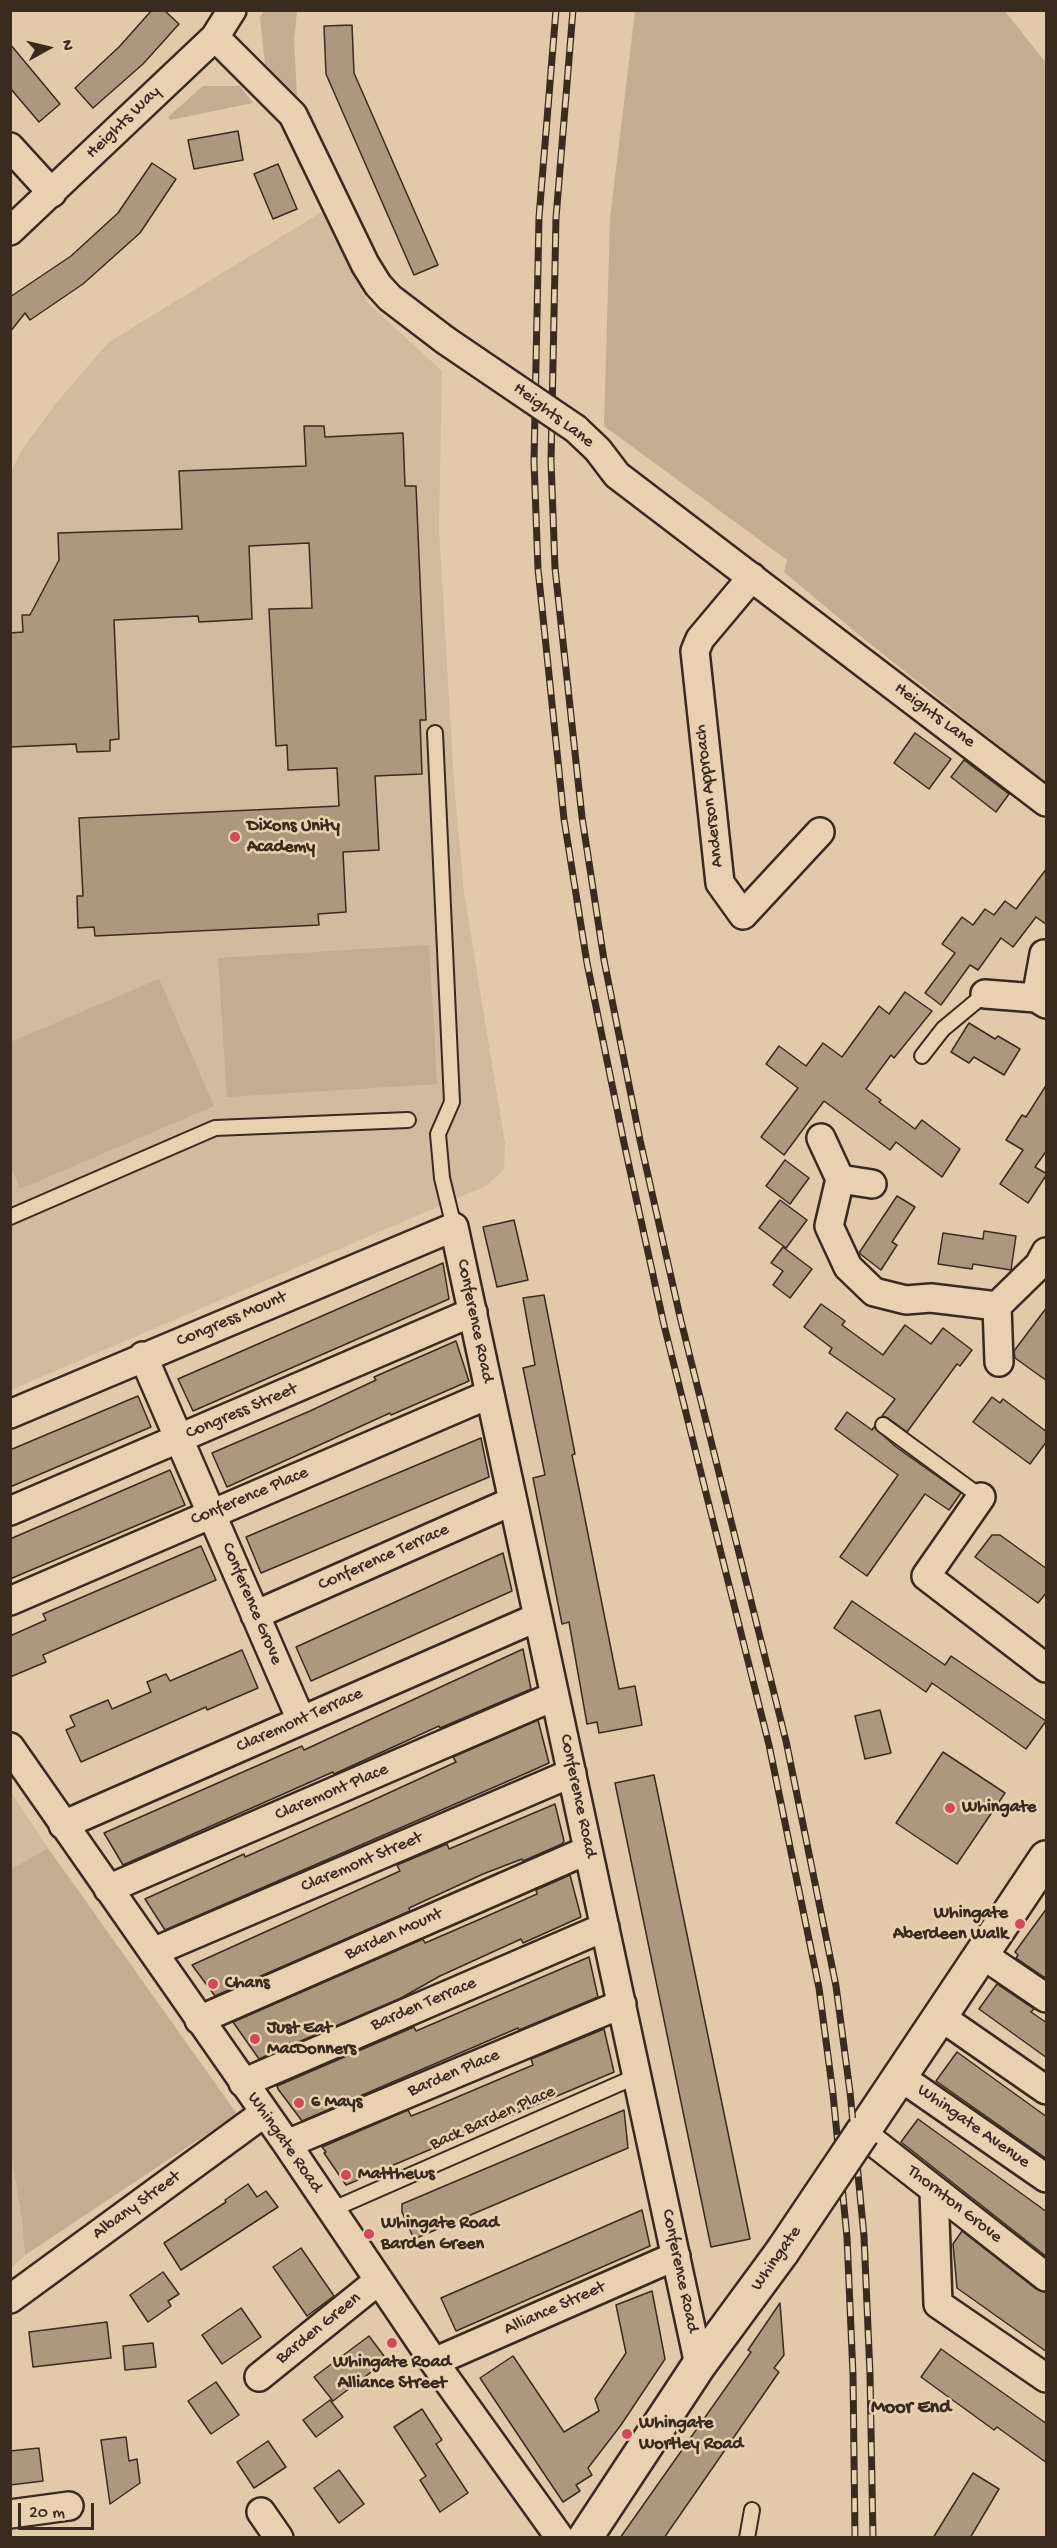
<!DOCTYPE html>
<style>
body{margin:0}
#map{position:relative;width:1057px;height:2548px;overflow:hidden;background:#e1c9aa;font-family:"Gochi Hand",sans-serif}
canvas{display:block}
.frame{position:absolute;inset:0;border:12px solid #3b2a1e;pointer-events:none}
.north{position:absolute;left:18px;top:18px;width:60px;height:60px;-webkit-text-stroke:4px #e8d0b0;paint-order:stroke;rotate:82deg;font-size:16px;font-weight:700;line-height:24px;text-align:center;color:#3b2a1e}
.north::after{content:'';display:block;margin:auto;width:21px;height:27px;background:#3b2a1e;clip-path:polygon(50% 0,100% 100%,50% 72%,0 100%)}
.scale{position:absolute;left:18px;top:2503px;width:76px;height:27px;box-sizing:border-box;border:3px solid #3b2a1e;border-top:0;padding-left:8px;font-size:18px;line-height:21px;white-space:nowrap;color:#3b2a1e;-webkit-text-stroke:4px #e8d0b0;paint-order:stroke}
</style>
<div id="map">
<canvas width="1057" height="2548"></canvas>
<div class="frame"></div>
<div class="north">N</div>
<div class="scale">20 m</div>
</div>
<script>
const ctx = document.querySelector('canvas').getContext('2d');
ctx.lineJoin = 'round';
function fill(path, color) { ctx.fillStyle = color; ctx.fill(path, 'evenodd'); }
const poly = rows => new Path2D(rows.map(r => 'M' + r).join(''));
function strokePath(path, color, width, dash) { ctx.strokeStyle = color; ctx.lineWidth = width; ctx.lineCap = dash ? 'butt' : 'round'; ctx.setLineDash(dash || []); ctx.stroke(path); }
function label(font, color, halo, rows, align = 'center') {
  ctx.font = font + ' "Gochi Hand",sans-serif'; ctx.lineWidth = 5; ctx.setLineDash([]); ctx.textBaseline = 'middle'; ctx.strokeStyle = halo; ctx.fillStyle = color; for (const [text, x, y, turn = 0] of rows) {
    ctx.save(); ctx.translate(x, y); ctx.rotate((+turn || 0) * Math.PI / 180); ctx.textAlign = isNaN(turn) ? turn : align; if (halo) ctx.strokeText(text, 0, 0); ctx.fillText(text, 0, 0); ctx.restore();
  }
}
fill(poly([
 [322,212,367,302,442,371,439,528,454,783,464,892,505,1144,504,1169,486,1186,11,1390,11,472,21,451,57,402,109,342],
 [10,1791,48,1848,11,1869,10,1869],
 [10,2147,22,2220,25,2255,11,2268]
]), '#d1ba9d');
fill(poly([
 [264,11,297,11,294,40,297,96,265,65,260,17],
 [635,11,1005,11,1046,63,1046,783,864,639,784,572,787,560,604,426,610,219],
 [203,86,240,86,253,103,170,120,168,117],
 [429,945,437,1084,227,1097,218,958],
 [159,979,214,1106,20,1189,11,1166,11,1042],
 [48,1848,237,2114,25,2255,22,2220,10,2147,11,1869]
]), '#c3ac90');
const building = poly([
 [152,10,164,10,179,24,143,64,93,108,75,88,119,47,152,10],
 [352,25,354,73,438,265,414,275,326,74,324,26,352,25],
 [10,44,60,104,39,122,10,88,10,44],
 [238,131,243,160,194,169,188,140,238,131],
 [152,163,176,179,140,233,83,284,30,320,25,313,10,332,10,297,71,256,118,213,152,163],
 [278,164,297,209,273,219,254,174,278,164],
 [304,426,324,426,325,437,403,433,405,486,416,486,426,720,420,720,422,774,375,776,379,850,343,852,346,912,318,914,319,925,95,936,94,927,78,928,77,896,83,896,79,818,339,806,337,768,288,770,287,745,276,746,269,609,312,608,309,543,249,546,252,619,199,622,198,616,114,620,119,739,110,740,110,751,77,752,76,744,10,747,10,633,23,632,22,615,30,615,59,560,58,533,182,529,179,471,306,466,304,426],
 [915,733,951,759,929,789,894,763,915,733],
 [964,760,1009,794,996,812,951,777,964,760],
 [1047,868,1047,925,1036,917,1013,947,1001,938,978,970,970,965,941,1005,925,993,955,953,942,944,962,917,973,925,985,909,994,915,1005,901,1016,909,1047,868],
 [905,992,932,1011,894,1058,891,1055,866,1089,881,1100,879,1102,915,1129,922,1120,960,1149,942,1177,896,1142,890,1150,824,1101,784,1155,761,1137,798,1088,766,1064,779,1046,806,1066,823,1043,842,1057,879,1006,889,1014,905,992],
 [969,1023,995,1039,998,1036,1020,1049,1004,1075,974,1057,969,1063,951,1052,969,1023],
 [1047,1084,1047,1150,1035,1167,1047,1174,1028,1203,1000,1184,1023,1150,1006,1140,1022,1115,1026,1117,1047,1084],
 [785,1160,809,1178,790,1204,766,1186,785,1160],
 [897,1196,915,1207,892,1242,897,1245,881,1270,859,1253,897,1196],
 [780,1200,807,1220,786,1248,759,1228,780,1200],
 [514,1220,528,1280,497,1287,483,1227,514,1220],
 [984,1231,1016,1236,1011,1270,973,1264,972,1269,938,1264,943,1233,983,1239,984,1231],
 [783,1247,812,1269,790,1298,773,1285,783,1271,771,1263,783,1247],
 [443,1263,449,1299,193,1411,178,1379,443,1263],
 [544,1295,575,1454,572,1455,579,1489,619,1689,635,1686,642,1725,599,1733,597,1722,587,1724,569,1622,562,1624,533,1478,545,1475,523,1368,535,1365,523,1298,544,1295],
 [821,1304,845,1321,842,1325,883,1355,905,1325,931,1344,943,1328,972,1350,960,1366,957,1364,907,1432,888,1418,882,1416,895,1399,829,1353,832,1348,804,1327,821,1304],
 [1047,1307,1047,1381,1015,1358,1014,1351,1047,1307],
 [456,1341,469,1381,391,1415,390,1413,227,1487,212,1453,310,1411,376,1380,374,1377,456,1341],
 [138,1396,151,1427,10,1487,10,1450,138,1396],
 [992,1397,1000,1403,1003,1399,1047,1432,1047,1441,1030,1464,973,1422,992,1397],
 [847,1412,872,1430,874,1427,896,1447,961,1493,949,1510,925,1494,867,1576,840,1557,898,1475,835,1429,847,1412],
 [481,1438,489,1477,261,1573,246,1537,481,1438],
 [170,1470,185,1505,10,1579,10,1539,170,1470],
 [992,1535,1000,1535,1047,1569,1047,1592,1038,1603,975,1557,992,1535],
 [201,1546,216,1580,43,1655,46,1662,10,1677,10,1636,46,1620,43,1614,201,1546],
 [503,1553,512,1591,311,1681,296,1647,503,1553],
 [852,1601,945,1665,951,1656,1046,1721,1026,1749,932,1683,926,1692,834,1628,852,1601],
 [523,1649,531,1689,440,1728,439,1726,334,1774,333,1772,123,1865,104,1833,302,1746,304,1750,523,1649],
 [242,1650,258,1688,207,1710,206,1707,81,1762,66,1730,75,1726,70,1716,108,1700,112,1709,151,1692,147,1682,166,1674,170,1681,242,1650],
 [880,1710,891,1753,865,1759,855,1716,880,1710],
 [538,1720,549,1763,529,1772,165,1930,145,1899,244,1854,245,1857,369,1802,456,1762,453,1757,538,1720],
 [943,1752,1005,1793,957,1864,896,1823,943,1752],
 [654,1775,750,2239,711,2247,615,1783,654,1775],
 [555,1804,564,1841,562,1844,523,1861,522,1859,483,1874,409,1908,410,1911,215,1996,192,1965,400,1871,397,1865,447,1844,449,1849,555,1804],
 [570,1875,581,1917,523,1943,521,1939,440,1976,401,1998,259,2059,233,2022,423,1939,425,1943,485,1917,537,1894,536,1890,570,1875],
 [1047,1908,1047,1979,1016,1958,1018,1955,1015,1952,1047,1908],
 [589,1957,598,1997,519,2030,518,2028,302,2121,278,2089,277,2086,414,2027,416,2031,589,1957],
 [997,1984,1034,2009,1031,2012,1047,2023,1047,2058,979,2009,997,1984],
 [604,2029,614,2072,346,2185,324,2153,326,2152,322,2147,408,2110,411,2116,429,2109,533,2065,531,2059,604,2029],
 [957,2052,1047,2117,1047,2159,936,2081,957,2052],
 [624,2110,628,2148,414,2239,402,2212,402,2204,624,2110],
 [918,2119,1047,2212,1047,2257,901,2142,918,2119],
 [248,2184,257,2197,266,2191,278,2207,181,2270,164,2243,226,2202,225,2200,248,2184],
 [642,2210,650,2246,456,2331,441,2298,642,2210],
 [962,2231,1036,2289,1047,2292,1047,2352,957,2288,953,2244,962,2231],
 [301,2248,334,2296,307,2316,273,2267,301,2248],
 [163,2272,179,2294,168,2301,171,2306,148,2322,130,2295,163,2272],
 [652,2291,665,2359,621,2425,588,2468,592,2475,576,2485,580,2491,563,2502,480,2378,513,2356,564,2432,599,2411,595,2399,626,2353,616,2305,652,2291],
 [780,2303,784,2355,774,2368,779,2372,664,2538,620,2538,751,2352,748,2350,780,2303],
 [241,2308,261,2337,222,2364,202,2335,241,2308],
 [107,2322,111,2358,33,2367,29,2332,107,2322],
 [369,2336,387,2360,333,2401,314,2377,369,2336],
 [153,2343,156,2367,125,2370,123,2346,153,2343],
 [941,2349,1047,2424,1047,2463,997,2427,994,2430,921,2377,941,2349],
 [216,2382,239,2415,211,2434,188,2401,216,2382],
 [330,2400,343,2417,316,2437,303,2420,330,2400],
 [422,2409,442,2440,436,2444,468,2493,440,2512,420,2480,426,2476,394,2427,422,2409],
 [126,2437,129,2461,137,2459,140,2483,110,2504,101,2440,126,2437],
 [268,2441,286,2467,254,2488,237,2462,268,2441],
 [39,2448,43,2481,10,2485,10,2451,39,2448],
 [339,2470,364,2504,339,2523,314,2488,339,2470],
 [973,2473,999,2489,970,2538,933,2538,973,2473]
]);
fill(building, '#ad987f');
strokePath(building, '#3b2a1e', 1.5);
const lane = poly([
 [435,733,452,1102,438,1134,442,1178,454,1227],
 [922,1056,943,1029,985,994],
 [10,1217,215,1128,408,1120],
 [883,1425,981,1497],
 [331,2210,637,2076],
 [747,2538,752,2510]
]);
const street = poly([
 [215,37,293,115,365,264,378,285,390,298,445,340],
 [10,147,52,193],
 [10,231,215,37,232,10],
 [576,429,598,450,617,475,1046,802],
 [752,577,700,639,695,651,720,883,743,915,820,832],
 [1044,954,1036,998,1046,1004],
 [985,994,1036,998],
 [821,1138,840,1179,829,1226,848,1267,874,1292,906,1300,931,1298,997,1306,1039,1265,1046,1252],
 [840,1179,872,1184],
 [997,1306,999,1362],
 [143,1356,301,1720],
 [10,1414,454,1227,699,2365],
 [981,1497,926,1576,1046,1668],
 [10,1511,473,1312],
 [10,1601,490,1394],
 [255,1615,513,1501],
 [10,1747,287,2144,434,2362,560,2538],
 [63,1825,538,1617],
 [108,1889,555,1696],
 [153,1952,572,1773],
 [983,1955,1046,1998],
 [941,2017,1046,2090],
 [199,2020,588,1850],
 [899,2076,1046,2178],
 [243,2083,605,1927],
 [862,2133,1046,2277],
 [287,2144,622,2004],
 [934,2191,938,2304,1046,2378],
 [10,2299,264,2113],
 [434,2362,676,2256],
 [259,2377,378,2281],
 [261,2512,279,2538],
 [10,2514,69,2506]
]);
const secondary = poly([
 [862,2133,1046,1858],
 [585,2538,699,2365,782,2252]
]);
strokePath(lane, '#3b2a1e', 18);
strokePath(street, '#3b2a1e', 32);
strokePath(secondary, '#3b2a1e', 38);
strokePath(lane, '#e8d0b0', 14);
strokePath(street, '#e8d0b0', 27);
strokePath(secondary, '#e8d0b0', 33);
const rail = poly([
 [556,10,539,217,534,461,538,569,564,819,587,963,624,1143,664,1325,769,1745,819,1988,833,2094,847,2237,853,2375,855,2538],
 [573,10,556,218,551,461,555,568,582,817,604,960,640,1140,681,1321,786,1741,836,1986,850,2092,864,2236,870,2374,873,2538]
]);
strokePath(rail, '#3b2a1e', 7);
strokePath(rail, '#e8d0b0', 4.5, [14]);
const streetBridge = poly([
 [445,340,576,429]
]);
const secondaryBridge = poly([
 [782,2252,862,2133]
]);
strokePath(streetBridge, '#3b2a1e', 32, []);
strokePath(secondaryBridge, '#3b2a1e', 38, []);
strokePath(streetBridge, '#e8d0b0', 27);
strokePath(secondaryBridge, '#e8d0b0', 33);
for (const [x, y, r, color] of [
 [235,837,6,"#d1495b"],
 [950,1808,6,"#d1495b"],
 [1020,1924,6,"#d1495b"],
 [213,1984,6,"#d1495b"],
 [255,2039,6,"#d1495b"],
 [299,2103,6,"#d1495b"],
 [346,2175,6,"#d1495b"],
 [369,2234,6,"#d1495b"],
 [392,2343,6,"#d1495b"],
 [627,2434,6,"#d1495b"]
]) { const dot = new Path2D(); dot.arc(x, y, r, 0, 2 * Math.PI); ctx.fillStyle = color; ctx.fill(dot); strokePath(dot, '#e8d0b0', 2); }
label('18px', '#3b2a1e', '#e8d0b0', [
 ["Heights Way",124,123,-44],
 ["Heights Lane",553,416,37],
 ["Heights Lane",934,716,37],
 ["Anderson Approach",710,796,-97],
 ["Congress Mount",232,1320,-23],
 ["Conference Road",474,1321,78],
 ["Congress Street",242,1412,-23],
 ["Conference Place",250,1497,-23],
 ["Conference Terrace",384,1558,-24],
 ["Conference Grove",251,1604,67],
 ["Claremont Terrace",300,1721,-24],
 ["Claremont Place",332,1793,-23],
 ["Conference Road",577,1796,78],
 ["Claremont Street",362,1863,-23],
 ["Barden Mount",394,1935,-24],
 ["Barden Terrace",424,2005,-23],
 ["Barden Place",454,2074,-23],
 ["Back Barden Place",493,2119,-24],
 ["Whingate Avenue",973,2127,35],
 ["Whingate Road",284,2143,55],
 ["Thornton Grove",954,2205,38],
 ["Albany Street",137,2206,-36],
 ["Whingate",777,2259,-55],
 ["Conference Road",679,2271,78],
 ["Alliance Street",555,2309,-24],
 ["Barden Green",319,2329,-39]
]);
label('bold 18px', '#3b2a1e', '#e8d0b0', [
 ["Dixons Unity",247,827],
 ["Academy",247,848],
 ["Whingate",962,1808],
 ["Whingate",1008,1914,"right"],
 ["Aberdeen Walk",1008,1935,"right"],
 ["Chans",225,1984],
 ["Just Eat",267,2029],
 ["MacDonners",267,2050],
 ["6 Mays",311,2103],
 ["Matthews",358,2175],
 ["Whingate Road",381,2224],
 ["Barden Green",381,2245],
 ["Whingate Road",392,2363,"center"],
 ["Alliance Street",392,2384,"center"],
 ["Whingate",639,2424],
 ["Wortley Road",639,2445]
], 'left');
label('bold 20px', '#3b2a1e', '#e8d0b0', [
 ["Moor End",911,2409]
]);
</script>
